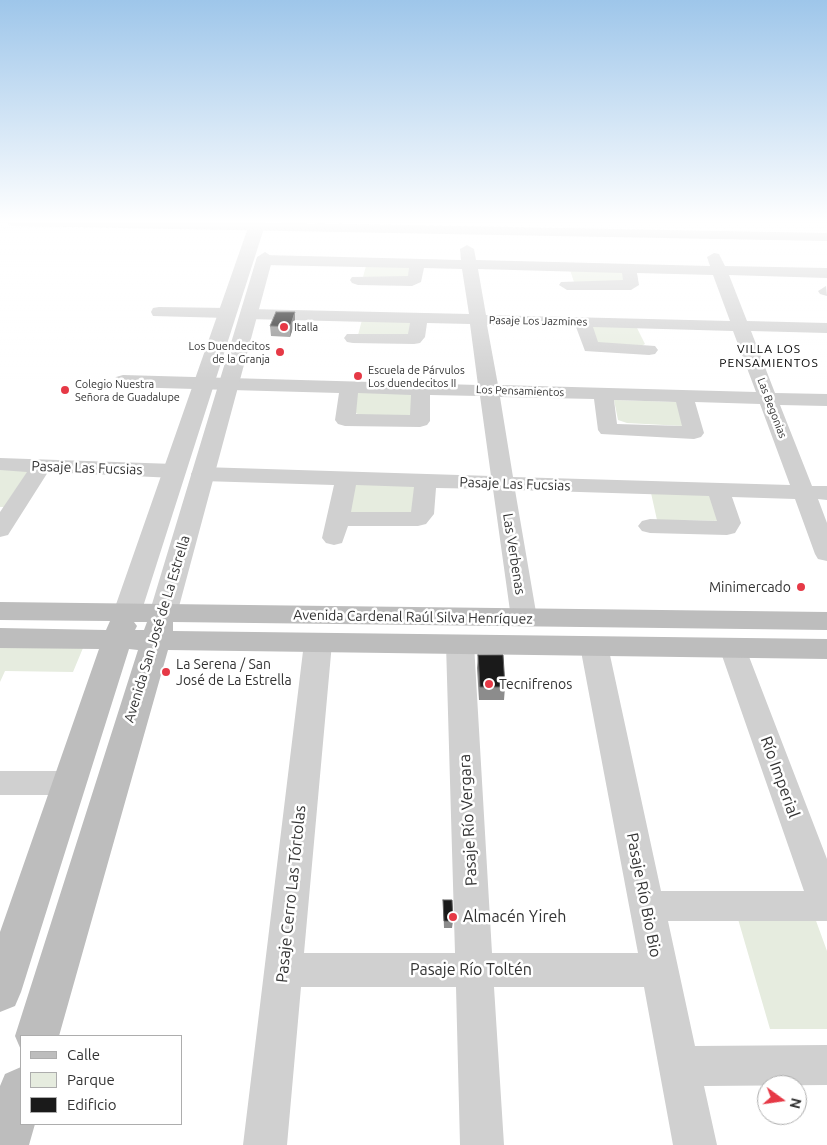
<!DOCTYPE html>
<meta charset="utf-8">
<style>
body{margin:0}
#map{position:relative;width:827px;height:1145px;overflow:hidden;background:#fff;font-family:Ubuntu,sans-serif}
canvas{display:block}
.legend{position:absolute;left:20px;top:1035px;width:162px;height:90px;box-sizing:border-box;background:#fff;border:1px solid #adadad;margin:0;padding:6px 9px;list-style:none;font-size:15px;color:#333}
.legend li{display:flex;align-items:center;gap:10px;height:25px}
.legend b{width:25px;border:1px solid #adadad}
.north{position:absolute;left:757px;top:1075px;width:50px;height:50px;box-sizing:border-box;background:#fff;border:1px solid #adadad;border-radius:50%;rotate:104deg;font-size:14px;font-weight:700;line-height:20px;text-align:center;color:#333}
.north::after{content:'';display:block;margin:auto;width:18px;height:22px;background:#e63946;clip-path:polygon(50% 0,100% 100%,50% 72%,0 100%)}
</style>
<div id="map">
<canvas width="827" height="1145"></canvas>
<ul class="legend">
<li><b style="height:6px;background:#bdbdbd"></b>Calle</li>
<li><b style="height:14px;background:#e6ecdf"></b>Parque</li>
<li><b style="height:14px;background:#1a1a1a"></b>Edificio</li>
</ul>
<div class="north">N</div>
</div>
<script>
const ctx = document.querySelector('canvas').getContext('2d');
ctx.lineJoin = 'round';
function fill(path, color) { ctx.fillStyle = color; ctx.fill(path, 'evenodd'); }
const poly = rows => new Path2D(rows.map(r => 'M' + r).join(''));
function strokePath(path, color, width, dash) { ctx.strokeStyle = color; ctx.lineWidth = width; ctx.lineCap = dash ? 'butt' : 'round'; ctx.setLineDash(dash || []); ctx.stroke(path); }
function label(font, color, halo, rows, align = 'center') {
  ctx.font = font + ' Ubuntu,sans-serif'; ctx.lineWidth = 5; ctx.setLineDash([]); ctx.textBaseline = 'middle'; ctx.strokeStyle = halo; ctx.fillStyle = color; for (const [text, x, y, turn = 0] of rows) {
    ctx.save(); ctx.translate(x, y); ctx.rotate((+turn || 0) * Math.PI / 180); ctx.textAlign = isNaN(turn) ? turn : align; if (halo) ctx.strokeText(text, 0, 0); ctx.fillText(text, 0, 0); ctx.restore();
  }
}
fill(poly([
 [366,266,413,267,411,279,363,277],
 [570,270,627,271,629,284,574,282],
 [411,319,413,337,358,335,362,320],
 [587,324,636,326,645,344,638,348,598,347],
 [356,392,417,394,416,412,409,416,363,416,353,412],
 [614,400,677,402,683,426,627,423,618,420],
 [0,469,29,470,4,507,0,507],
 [352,483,416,485,416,515,350,516],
 [651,493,716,495,724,521,657,520],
 [0,647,83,648,73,672,5,671,0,682],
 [815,918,827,951,827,1029,770,1029,738,919]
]), '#e6ecdf');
fill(poly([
 [5,222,246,222,827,233,827,241,12,226,5,222],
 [467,245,474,249,476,260,710,266,707,257,714,253,719,254,725,266,827,268,827,278,729,275,747,321,827,323,827,333,751,331,775,393,827,394,827,406,780,405,812,486,827,486,827,500,818,499,827,523,827,561,818,559,815,554,795,499,732,497,741,523,735,533,727,535,650,533,642,531,638,526,642,521,650,519,717,521,709,496,515,490,537,618,533,624,524,626,515,624,511,618,493,489,436,488,434,514,426,524,418,526,348,526,342,543,334,545,326,543,322,538,334,485,202,481,194,479,191,474,194,469,202,467,491,476,480,396,430,395,430,421,427,425,420,427,345,426,338,424,335,420,339,393,123,387,116,385,114,381,116,377,123,375,478,385,470,324,427,323,425,337,420,343,414,344,353,343,347,342,344,338,347,334,408,334,410,323,248,319,242,318,240,314,242,310,248,309,469,314,462,269,424,268,421,282,412,286,358,285,352,283,350,280,352,277,408,276,409,268,264,265,256,260,264,255,461,260,460,249,467,245],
 [478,269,622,273,623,280,561,282,559,285,567,290,631,290,639,285,637,273,713,275,730,321,486,315,478,269],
 [487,325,576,327,585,351,649,355,655,354,658,350,655,346,598,342,593,327,733,331,756,392,498,385,487,325],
 [358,393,411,395,410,415,356,414,358,393],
 [500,397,594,399,598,430,601,434,694,439,701,437,704,433,695,402,760,404,790,485,513,477,500,397],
 [614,400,676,402,682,426,617,424,614,400],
 [356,485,414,487,411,512,351,512,356,485],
 [826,286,827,296,820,294,818,291,826,286],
 [159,307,227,308,233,309,235,313,233,317,227,318,153,316,151,312,153,308,159,307],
 [0,458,174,464,182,466,185,471,182,476,174,478,48,472,8,535,0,537,0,512,27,472,0,470,0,458],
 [318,634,328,637,332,643,304,953,455,953,446,644,450,638,460,635,470,638,474,644,492,953,638,953,580,646,584,640,594,637,604,640,608,646,661,891,804,891,719,647,723,641,733,638,743,641,827,859,827,921,668,921,695,1046,827,1045,827,1085,704,1086,717,1145,673,1145,644,987,494,987,504,1145,460,1145,456,987,301,987,287,1145,243,1145,304,643,308,637,318,634],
 [0,771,69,771,80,774,85,783,80,792,69,795,0,795,0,771]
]), '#d0d0d0');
fill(poly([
 [250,222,266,222,141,613,137,619,127,622,117,619,113,613,250,222],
 [265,252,273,257,177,614,173,620,163,623,153,620,149,614,257,257,265,252]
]), '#d0d0d0');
fill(poly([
 [0,602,827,612,827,630,173,622,173,631,827,639,827,659,168,650,59,1036,21,1036,21,1050,15,1036,138,650,129,649,21,992,15,1006,0,1012,0,932,99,649,0,648,0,628,106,630,110,621,0,620,0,602],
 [134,622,147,622,144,630,135,630,137,626,134,622],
 [21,1067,21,1124,35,1124,29,1145,0,1145,0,1086,5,1074,21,1067]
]), '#bdbdbd');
fill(poly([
 [295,322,290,337,271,336,270,326],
 [478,655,505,687,504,700,479,700,477,668],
 [443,900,453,921,452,928,444,928]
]), '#8c8c8c');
fill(poly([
 [295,312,295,322,290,337,290,327]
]), '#5f5f5f');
const building = poly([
 [276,312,295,312,290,327,270,326,276,312],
 [478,655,503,655,505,687,480,687,478,655],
 [443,900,452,900,453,921,444,921,443,900]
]);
fill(building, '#1a1a1a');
strokePath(building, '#5f5f5f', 1);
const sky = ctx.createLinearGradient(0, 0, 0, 382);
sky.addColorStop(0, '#9ec6ea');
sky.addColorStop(0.58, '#fff');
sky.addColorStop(1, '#ffffff00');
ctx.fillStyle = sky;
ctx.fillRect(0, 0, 827, 382);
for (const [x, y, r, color] of [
 [284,327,5,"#e63946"],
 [280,352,5,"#e63946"],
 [358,376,5,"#e63946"],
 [65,390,5,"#e63946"],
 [801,587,5,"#e63946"],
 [166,672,5,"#e63946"],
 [489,684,5,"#e63946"],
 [453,917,5,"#e63946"]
]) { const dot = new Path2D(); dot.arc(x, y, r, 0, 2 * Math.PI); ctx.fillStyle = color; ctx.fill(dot); strokePath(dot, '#fff', 2); }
label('11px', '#333', '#fff', [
 ["Pasaje Los Jazmines",538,321,1],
 ["Los Pensamientos",520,391,2],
 ["Las Begonias",772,408,69]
]);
label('11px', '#333', '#fff', [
 ["Italla",294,327],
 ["Los Duendecitos",270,346,"right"],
 ["de la Granja",270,359,"right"],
 ["Escuela de Párvulos",368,370],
 ["Los duendecitos II",368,383],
 ["Colegio Nuestra",75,384],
 ["Señora de Guadalupe",75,397]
], 'left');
ctx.letterSpacing = '1px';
label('12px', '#000', '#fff', [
 ["VILLA LOS",769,349],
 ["PENSAMIENTOS",769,363]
]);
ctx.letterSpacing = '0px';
label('14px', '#333', '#fff', [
 ["Pasaje Las Fucsias",87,468,2],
 ["Pasaje Las Fucsias",515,484,2],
 ["Las Verbenas",514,554,81],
 ["Avenida Cardenal Raúl Silva Henríquez",413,617,1],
 ["Avenida San José de La Estrella",157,629,-73]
]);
label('14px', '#333', '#fff', [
 ["Minimercado",791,587,"right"],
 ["La Serena / San",176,664],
 ["José de La Estrella",176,680],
 ["Tecnifrenos",499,684]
], 'left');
label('16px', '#333', '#fff', [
 ["Río Imperial",780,777,70],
 ["Pasaje Río Vergara",468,820,-93],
 ["Pasaje Cerro Las Tórtolas",291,894,-84],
 ["Pasaje Río Bio Bio",644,895,79],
 ["Pasaje Río Toltén",471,970]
]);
label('16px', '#333', '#fff', [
 ["Almacén Yireh",463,917]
], 'left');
</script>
